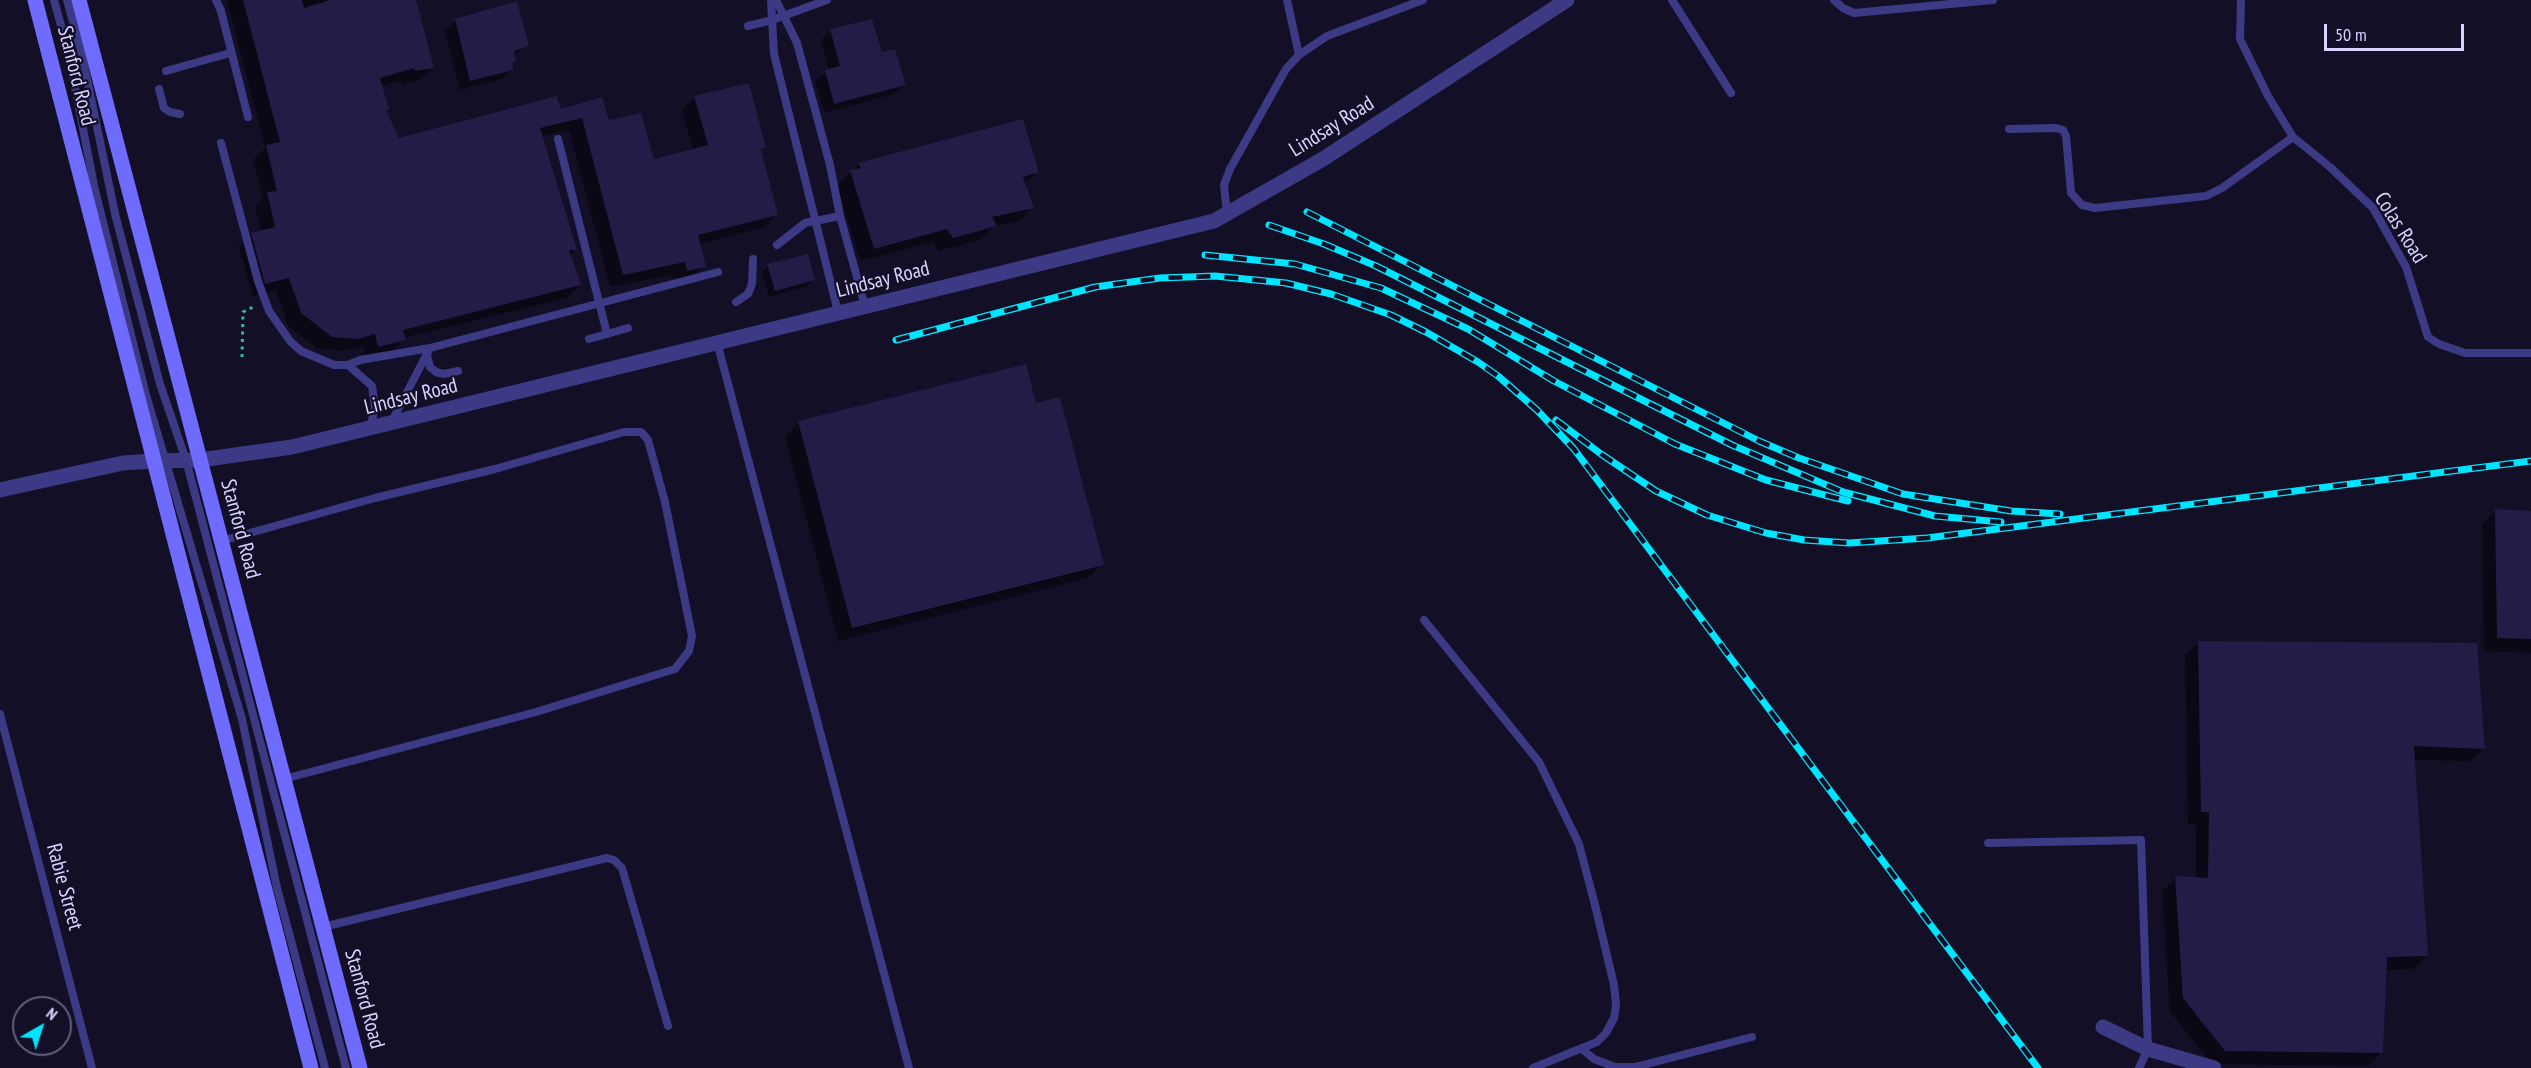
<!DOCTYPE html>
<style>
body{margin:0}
#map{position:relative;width:2531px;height:1068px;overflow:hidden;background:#130f26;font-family:"PT Sans Narrow",sans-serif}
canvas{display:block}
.north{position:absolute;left:12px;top:996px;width:60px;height:60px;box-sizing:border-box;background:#130f26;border:2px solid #625e7d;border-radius:50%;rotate:39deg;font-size:16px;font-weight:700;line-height:24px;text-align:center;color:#d9d4ff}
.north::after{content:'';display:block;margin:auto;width:21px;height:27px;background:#00e5ff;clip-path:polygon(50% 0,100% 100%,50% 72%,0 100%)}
.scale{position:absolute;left:2324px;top:24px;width:140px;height:27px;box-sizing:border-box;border:3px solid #d9d4ff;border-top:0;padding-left:8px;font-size:18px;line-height:21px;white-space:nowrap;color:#d9d4ff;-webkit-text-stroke:4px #130f26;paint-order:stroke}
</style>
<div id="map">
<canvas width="2531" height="1068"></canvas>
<div class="north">N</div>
<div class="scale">50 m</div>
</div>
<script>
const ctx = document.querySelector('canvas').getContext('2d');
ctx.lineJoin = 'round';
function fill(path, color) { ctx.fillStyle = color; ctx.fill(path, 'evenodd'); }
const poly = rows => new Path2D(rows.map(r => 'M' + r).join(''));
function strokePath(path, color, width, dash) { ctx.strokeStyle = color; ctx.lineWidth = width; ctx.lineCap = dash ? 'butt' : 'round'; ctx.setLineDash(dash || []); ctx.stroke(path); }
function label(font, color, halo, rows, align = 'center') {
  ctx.font = font + ' "PT Sans Narrow",sans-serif'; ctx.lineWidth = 4.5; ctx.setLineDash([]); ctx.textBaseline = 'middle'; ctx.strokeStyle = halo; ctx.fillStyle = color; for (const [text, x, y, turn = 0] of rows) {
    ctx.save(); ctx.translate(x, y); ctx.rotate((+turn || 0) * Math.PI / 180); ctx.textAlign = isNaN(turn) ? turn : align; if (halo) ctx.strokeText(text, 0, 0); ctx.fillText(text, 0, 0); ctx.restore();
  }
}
fill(poly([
 [227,0,414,0,432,68,419,81,402,84,401,80,381,86,388,109,385,111,398,139,561,111,608,122,653,161,693,151,682,110,695,97,764,148,760,151,777,214,764,227,699,244,704,266,691,279,674,283,672,275,610,287,569,130,541,136,575,250,570,256,580,285,567,298,404,338,391,353,365,359,363,346,344,351,318,349,288,326,276,290,253,296,239,247,252,234,261,232,255,207,263,198,253,160,265,148],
 [455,21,527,45,514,56,512,69,502,79,460,90,445,31],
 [831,30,881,54,904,84,894,94,824,113,815,81,829,70,821,40],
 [859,164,1037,172,1024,185,1032,208,1019,221,993,227,981,239,939,251,933,242,860,261,837,185],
 [768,266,813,280,807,286,769,297,762,272],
 [1035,405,1102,564,1088,578,838,641,785,436,799,423],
 [2496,511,2531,512,2531,653,2484,651,2482,524],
 [2199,642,2484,748,2470,761,2413,760,2426,956,2413,969,2385,970,2382,1052,2368,1066,2212,1064,2170,1012,2162,891,2176,878,2196,879,2196,825,2188,825,2185,656]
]), '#0007');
fill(poly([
 [243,0,302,0,304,8,330,0,416,0,434,68,415,71,414,68,380,78,389,109,386,110,399,138,557,96,561,109,602,97,609,120,641,113,654,159,708,145,694,96,749,83,766,148,761,149,778,215,698,235,706,267,687,271,685,262,623,275,582,118,540,128,577,250,569,250,581,285,403,330,406,340,378,347,375,334,358,339,332,337,301,313,289,278,265,284,251,233,275,227,267,192,277,191,266,145,280,142],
 [517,1,529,46,514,51,516,61,513,63,513,70,470,81,455,19],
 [872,19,882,52,895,49,906,85,834,104,825,70,840,66,830,29],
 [1023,119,1039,172,1023,177,1034,208,992,217,997,226,953,238,947,229,874,249,850,170,861,168,858,163],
 [808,254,815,280,775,291,767,264],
 [1026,364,1036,403,1060,397,1104,565,852,628,798,421],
 [2495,509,2531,511,2531,639,2497,638],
 [2198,641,2477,643,2485,749,2414,746,2428,956,2387,957,2383,1053,2225,1051,2183,998,2175,876,2208,878,2209,812,2201,812]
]), '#241b47');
strokePath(poly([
 [242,357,243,312,255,306]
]), '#2fb8b0', 3, [3, 4.5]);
strokePath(poly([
 [54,0,69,55,94,186,146,395,242,719,277,888,325,1068],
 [67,0,82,55,116,218,160,384,186,460,346,1068],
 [216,0,221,11,248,117],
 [771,0,774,54,838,312],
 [776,0,797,43,830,165,840,216,865,306],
 [1287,0,1299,55],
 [1672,0,1731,93],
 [1834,0,1843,8,1854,13,1993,0],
 [2241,0,2240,39,2268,96,2293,137,2330,167,2373,208,2406,267,2428,337,2439,344,2465,353,2531,353],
 [748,26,772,20,827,0],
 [166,71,230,53],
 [159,89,164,108,170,112,180,114],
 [2009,129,2056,128,2063,130,2066,136,2071,193,2082,205,2095,208,2206,196,2222,188,2293,137],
 [558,139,607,334],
 [221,143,258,281,269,311,290,341,301,351,334,365,348,365,360,360,430,348,718,272],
 [1227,214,1224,185,1230,169,1286,69,1299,55,1327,36,1423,0],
 [777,245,805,223,840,216],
 [736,302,748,294,752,284,753,259],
 [589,339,628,328],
 [717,342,909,1068],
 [427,355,430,367,436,372,444,374,458,371],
 [348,365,372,386,375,408,370,428],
 [392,421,430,348],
 [221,541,375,498,495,469,624,432,641,432,648,440,665,502,692,636,689,651,675,669,536,712,284,779],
 [1424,620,1539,762,1579,844,1595,905,1614,985,1616,1005,1614,1018,1606,1033,1597,1042,1533,1068],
 [0,714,92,1068],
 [1988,843,2141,840,2148,1049,2139,1068],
 [323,927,607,858,614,860,622,868,668,1026],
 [1582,1049,1594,1059,1615,1067,1635,1067,1752,1037]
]), '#3d3a85', 8);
strokePath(poly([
 [0,490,123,463,154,461],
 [2103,1027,2148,1049,2214,1068]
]), '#3d3a85', 15);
strokePath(poly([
 [154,461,200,460,292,447,1214,221,1323,159,1567,0]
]), '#3d3a85', 15);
strokePath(poly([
 [35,0,311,1068],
 [79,0,360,1068]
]), '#6f6bff', 15);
const rail = poly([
 [1307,212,1759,441,1799,458,1903,494,2011,511,2060,514],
 [1269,225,1324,244,1376,266,1732,445,1843,492,1935,516,2001,522],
 [1205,255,1295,264,1381,288,1468,329,1554,381,1675,444,1766,480,1848,501],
 [896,340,1095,287,1160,278,1215,276,1286,283,1331,294,1391,315,1426,332,1478,362,1498,376,1537,410,1574,449,2038,1068],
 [1556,420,1601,454,1656,491,1707,515,1766,533,1804,540,1849,543,1927,538,2531,461]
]);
strokePath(rail, '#00e5ff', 7);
strokePath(rail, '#130f26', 4.5, [14]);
label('21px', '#d9d4ff', '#130f26', [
 ["Stanford Road",76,76,76],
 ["Lindsay Road",1332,127,-32],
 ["Colas Road",2400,228,58],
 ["Lindsay Road",883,280,-14],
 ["Lindsay Road",411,397,-14],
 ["Stanford Road",240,529,75],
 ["Rabie Street",64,887,75],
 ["Stanford Road",364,999,75]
]);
</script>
